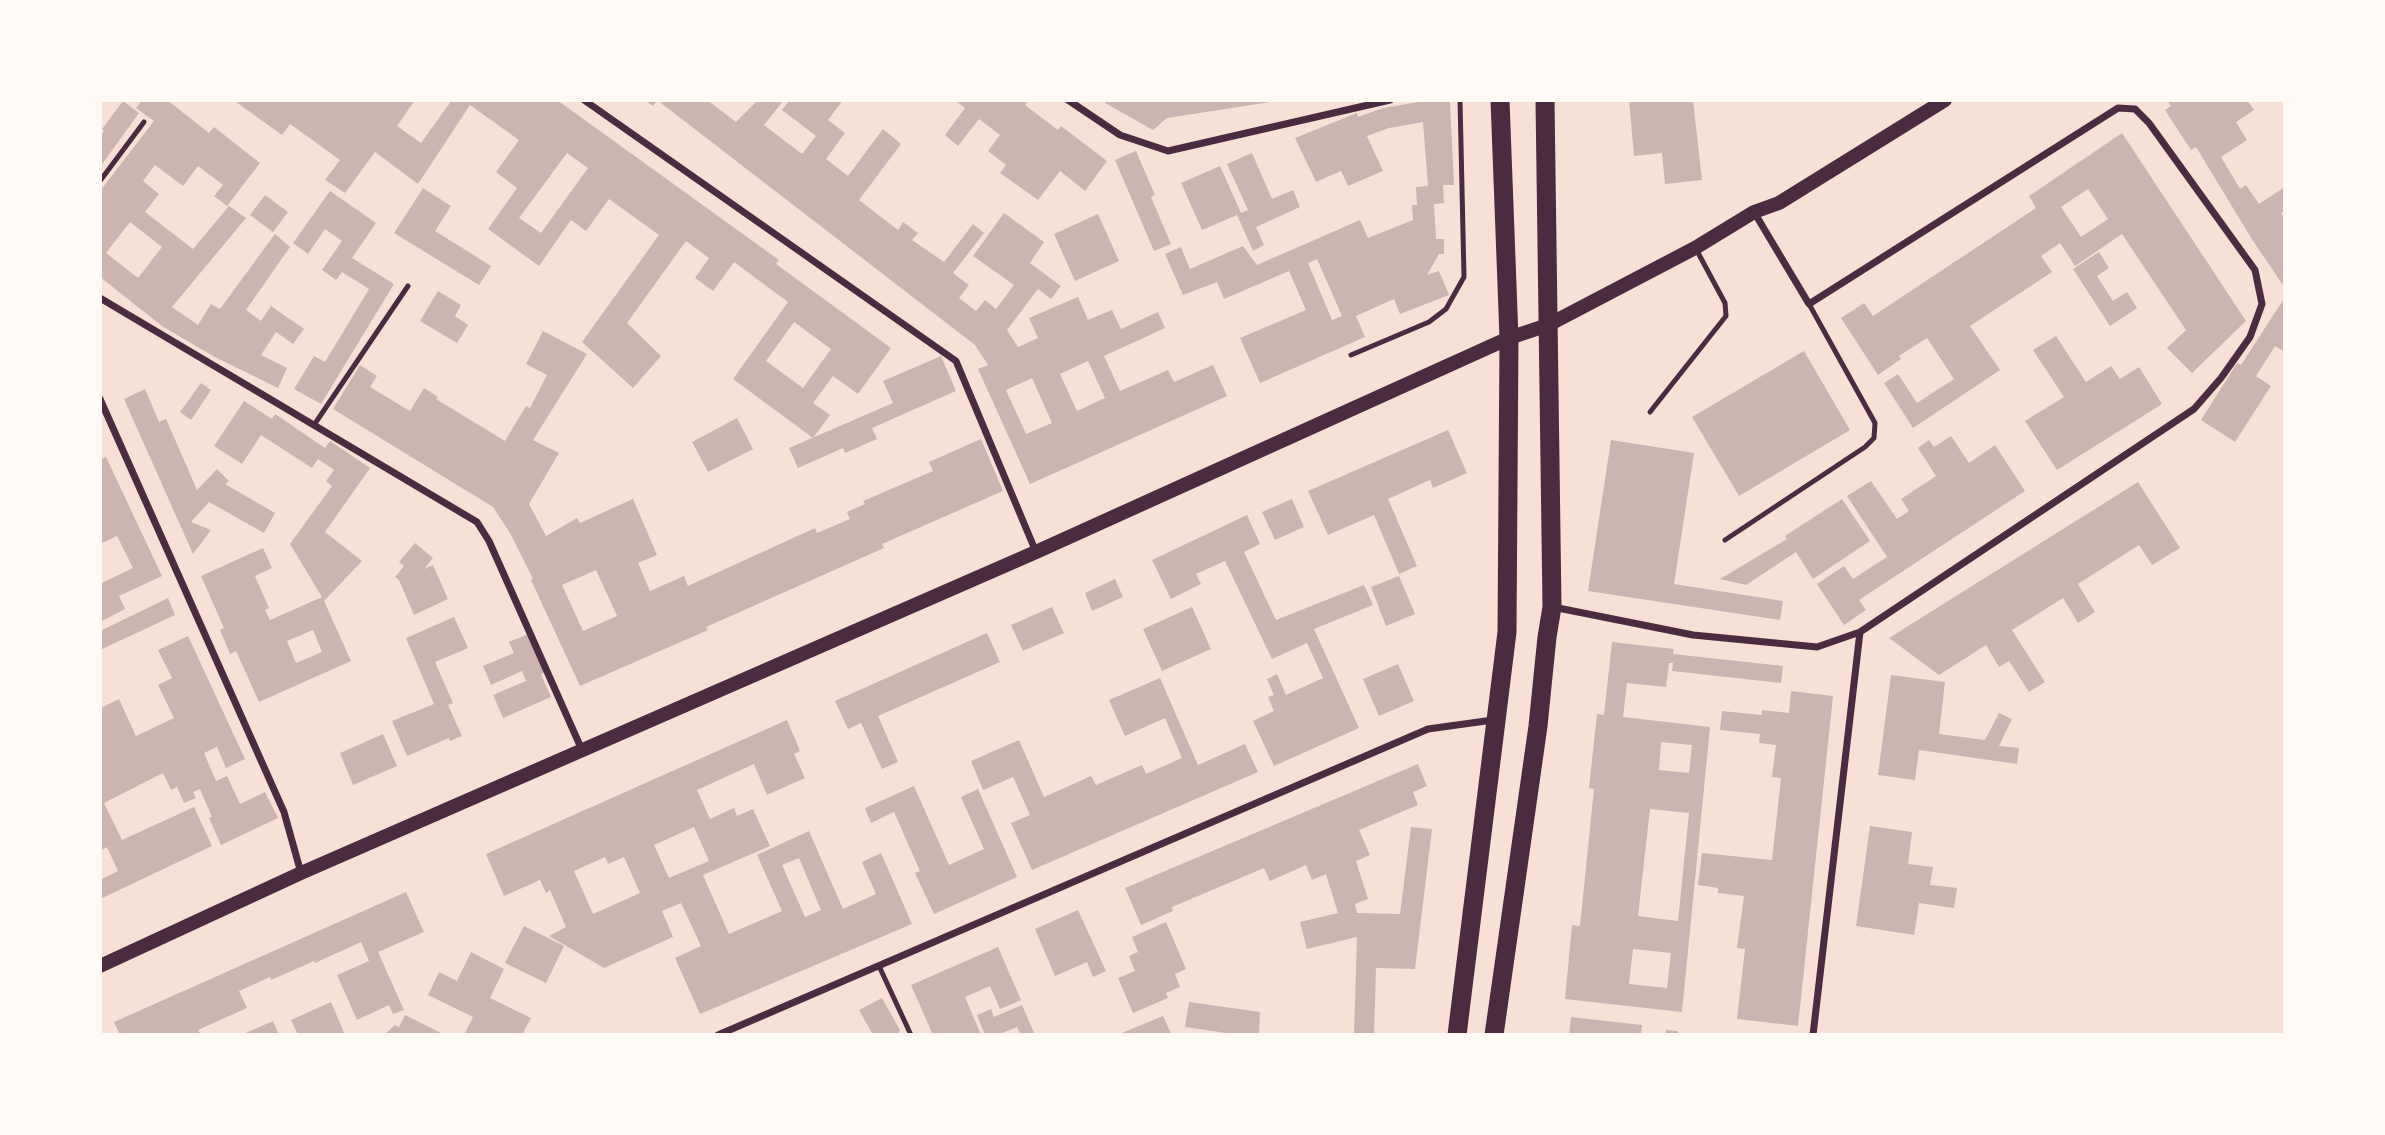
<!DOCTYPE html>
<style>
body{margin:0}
#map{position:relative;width:2385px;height:1135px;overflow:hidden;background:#f7e1d7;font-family:Ubuntu,sans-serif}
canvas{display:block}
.frame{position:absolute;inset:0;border:102px solid #fffaf5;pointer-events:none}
</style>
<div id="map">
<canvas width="2385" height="1135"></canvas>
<div class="frame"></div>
</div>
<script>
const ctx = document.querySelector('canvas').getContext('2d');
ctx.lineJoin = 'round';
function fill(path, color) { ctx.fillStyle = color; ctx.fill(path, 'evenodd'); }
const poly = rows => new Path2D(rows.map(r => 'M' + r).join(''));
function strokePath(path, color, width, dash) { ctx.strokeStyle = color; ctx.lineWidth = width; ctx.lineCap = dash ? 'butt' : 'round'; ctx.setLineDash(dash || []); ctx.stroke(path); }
fill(poly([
 [142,100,167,100,209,133,214,127,260,163,227,206,214,196,223,185,198,166,183,186,155,165,143,181,159,194,145,212,193,249,229,206,246,218,172,307,198,325,211,304,220,309,275,234,290,247,246,310,261,321,271,306,304,329,293,344,276,332,261,355,287,368,278,388,213,356,162,326,100,277,100,191,154,121,136,108],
 [130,222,162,247,138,278,106,253],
 [237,100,415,100,397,126,421,143,452,100,557,100,779,260,776,264,891,348,858,394,833,376,813,403,830,415,813,438,733,379,788,302,734,262,713,291,695,278,709,258,686,241,627,323,661,356,633,388,582,342,659,235,609,199,586,231,571,220,539,266,488,229,517,188,496,172,519,140,470,105,418,184,375,152,345,193,325,180,340,160,290,124,282,135,236,102],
 [567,153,588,168,541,233,519,218],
 [794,322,831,349,803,388,766,361],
 [644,100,707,100,736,122,758,100,784,100,764,125,802,154,816,136,782,110,790,100,843,100,828,120,845,133,826,159,848,176,883,129,901,144,859,200,898,230,903,222,918,233,912,240,944,262,973,224,984,233,953,273,969,285,959,298,976,311,985,300,996,309,1014,285,973,256,1004,213,1044,242,1030,263,1061,286,1051,299,1038,289,1007,330,1018,347,1038,338,1029,318,1078,297,1088,320,1112,310,1121,329,1158,312,1165,328,1104,356,1120,391,1168,370,1174,382,1213,365,1227,396,1030,484,978,369,988,365,975,345,657,100,653,106],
 [1088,361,1105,398,1077,411,1060,374],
 [1032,378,1052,423,1026,434,1006,390],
 [954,100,1029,100,1025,105,1058,130,1061,126,1107,161,1085,191,1060,171,1038,200,1000,173,1006,165,988,151,1000,135,979,119,958,146,945,135,965,108],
 [1107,100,1277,100,1277,101,1167,118,1153,130,1105,103],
 [1430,100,1450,102,1454,185,1443,185,1444,203,1434,204,1436,239,1444,239,1444,254,1439,254,1427,275,1439,271,1449,295,1400,314,1394,299,1356,316,1365,337,1260,383,1240,338,1306,310,1289,271,1224,299,1217,282,1183,295,1165,254,1181,247,1190,269,1243,246,1257,265,1360,220,1368,238,1413,220,1412,205,1417,205,1416,187,1428,186,1423,122,1389,128,1367,136,1383,171,1348,186,1341,171,1316,182,1295,138,1357,113,1358,117,1383,108],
 [1317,259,1342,316,1332,320,1308,263],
 [1629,100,1693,100,1702,180,1665,184,1662,153,1634,156],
 [2167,100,2247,100,2254,110,2236,122,2247,140,2221,157,2240,189,2246,185,2259,204,2285,187,2285,211,2281,213,2285,219,2285,288,2253,241,2196,147,2191,150,2165,110,2171,106],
 [123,101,139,113,100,167,100,137,104,131,102,129],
 [2122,133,2246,321,2192,373,2167,348,2186,330,2122,234,2075,266,2060,243,2041,256,2052,272,1970,326,2000,370,1913,428,1884,383,1898,374,1917,403,1954,379,1927,338,1899,356,1901,359,1878,375,1841,318,1864,303,1873,316,2036,208,2029,196],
 [2088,189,2108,219,2081,237,2061,207],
 [1136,151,1155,195,1151,197,1171,244,1154,251,1115,160],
 [1252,153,1272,199,1293,190,1300,207,1256,227,1264,245,1253,251,1237,215,1202,230,1181,183,1220,166,1241,213,1248,210,1227,164],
 [423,188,451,206,435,231,491,266,479,285,394,233],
 [330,191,376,223,352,258,394,284,321,404,294,389,314,356,325,362,369,289,342,272,336,280,322,270,342,241,325,229,308,254,293,243],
 [265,195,288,212,273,232,250,215],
 [1098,214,1119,261,1075,281,1054,234],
 [2099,252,2109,268,2097,276,2113,301,2127,292,2137,308,2110,326,2073,269],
 [438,291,461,305,455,316,468,325,457,343,420,321],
 [2285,297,2285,352,2275,346,2256,376,2271,386,2235,442,2201,420,2237,363,2241,365],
 [543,331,587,354,533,440,559,453,529,504,546,536,577,518,580,523,633,499,657,555,638,563,650,591,684,576,688,586,815,528,817,533,850,519,847,512,865,504,863,501,933,471,929,462,981,439,1003,491,882,544,884,548,706,627,708,630,580,686,531,580,533,579,510,533,493,507,333,409,360,365,377,376,370,387,410,411,424,388,438,397,436,399,505,441,526,406,530,408,547,375,526,364],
 [596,570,617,616,583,631,562,585],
 [2056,336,2086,382,2111,366,2120,379,2139,367,2162,404,2057,470,2025,421,2064,397,2033,350],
 [1804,351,1850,430,1739,496,1692,417],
 [941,356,956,391,872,428,877,439,845,453,843,448,798,468,789,448,893,403,883,381],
 [201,383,211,390,191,420,180,412],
 [145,389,159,422,166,419,197,490,217,469,229,481,225,484,275,513,264,533,209,502,191,522,211,530,193,554,124,399],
 [244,401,272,419,275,414,325,448,330,441,370,468,325,532,362,561,324,601,351,661,259,702,236,651,230,654,220,630,224,628,201,576,263,548,272,568,255,576,269,608,265,610,270,620,322,597,290,544,332,486,326,481,334,470,318,459,312,468,261,435,242,464,214,446],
 [313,630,322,652,296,663,287,641],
 [737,418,753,449,708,472,692,442],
 [1448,430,1467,473,1433,488,1430,480,1388,499,1417,566,1399,574,1374,515,1328,535,1308,491],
 [1951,436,1969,463,1995,445,2025,491,1859,600,1866,610,1844,625,1817,584,1844,566,1853,579,1887,557,1847,496,1871,481,1897,519,1909,511,1901,499,1936,476,1918,448,1929,440,1934,447],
 [1611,440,1694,453,1674,584,1783,601,1780,620,1588,591],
 [106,457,162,576,119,596,125,609,100,622,100,584,133,568,117,536,100,544,100,460],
 [2138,482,2180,548,2152,565,2139,545,2078,584,2095,612,2078,623,2063,598,2012,630,2045,682,2029,692,2009,661,1999,667,1986,645,1939,675,1889,638],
 [1292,499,1304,527,1275,540,1262,512],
 [1842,499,1870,541,1813,579,1796,552,1746,585,1720,579,1787,539,1785,536],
 [1247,515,1260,544,1244,552,1276,620,1364,585,1373,605,1314,629,1359,728,1274,766,1253,721,1274,711,1268,697,1274,695,1267,679,1277,674,1286,695,1323,678,1307,643,1272,659,1225,561,1196,574,1201,584,1171,599,1152,560],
 [415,543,433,558,424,569,433,565,448,599,414,615,399,580,395,577,404,566,399,562],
 [1399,576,1415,614,1386,626,1371,587],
 [1115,579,1123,597,1092,611,1085,593],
 [168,598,175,615,100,650,100,631],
 [1052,607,1064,633,1023,651,1011,625],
 [1192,607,1211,649,1162,671,1143,629],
 [454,617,468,648,435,662,453,703,448,705,462,736,450,741,449,738,407,756,392,721,434,704,406,638],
 [987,633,1000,662,878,716,898,762,882,769,861,723,848,729,835,701],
 [528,634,545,673,541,674,551,697,503,718,493,695,526,681,522,671,491,685,483,666,514,653,509,642],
 [188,636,245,759,226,768,217,747,204,753,216,781,227,776,240,804,265,792,278,818,221,845,209,818,212,817,200,789,193,792,196,798,184,803,177,787,171,790,163,773,104,803,122,840,194,807,212,846,100,899,100,880,118,871,107,847,100,851,101,708,119,699,136,736,174,718,158,685,172,678,158,650],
 [1612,642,1674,649,1673,654,1783,666,1781,683,1672,671,1673,663,1669,663,1666,687,1627,683,1623,717,1710,727,1682,1012,1565,999,1572,925,1580,926,1594,789,1589,788,1597,714,1604,715],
 [1661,742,1692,745,1689,773,1659,770],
 [1650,809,1689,813,1678,921,1638,916],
 [1633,949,1671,953,1667,988,1629,984],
 [1398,664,1414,701,1379,716,1363,679],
 [1891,675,1945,682,1939,734,1985,740,1999,713,2012,719,1999,746,2019,748,2017,764,1919,750,1915,780,1878,775],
 [1160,678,1198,765,1245,744,1258,772,1032,870,1011,823,1030,815,1013,777,983,790,971,761,1019,740,1044,797,1091,776,1096,785,1142,765,1146,774,1182,758,1165,718,1125,736,1109,700],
 [1791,691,1833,696,1798,1026,1737,1019,1745,949,1737,948,1744,896,1718,893,1718,888,1698,885,1702,853,1772,860,1781,778,1772,777,1776,745,1759,743,1760,734,1720,730,1722,711,1762,715,1762,710,1789,713],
 [787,720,800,751,794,754,805,778,767,795,754,764,697,790,710,819,734,808,737,816,753,809,770,846,703,875,729,934,782,911,757,855,809,831,843,909,876,894,862,862,881,853,912,924,700,1014,675,958,701,946,681,903,662,911,673,937,604,968,549,936,566,927,550,890,546,893,540,880,504,896,486,854],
 [694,827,709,861,669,878,654,845],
 [605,857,608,864,624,857,640,893,593,914,574,871],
 [799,858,821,910,805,917,782,865],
 [383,734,397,766,353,785,340,753],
 [1418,764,1427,786,1413,792,1418,805,1359,830,1370,855,1356,861,1368,899,1355,904,1357,913,1400,914,1411,827,1432,829,1415,969,1376,968,1374,1035,1354,1035,1357,937,1307,949,1300,922,1338,913,1326,874,1312,880,1306,865,1270,881,1264,868,1172,907,1173,911,1141,925,1125,888],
 [914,786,949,865,984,849,961,797,978,789,1017,877,934,914,915,873,920,871,894,812,871,823,865,808],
 [1870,826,1912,832,1908,864,1933,867,1930,885,1957,888,1954,908,1919,903,1914,935,1856,926],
 [406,892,424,932,378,952,404,1010,393,1014,389,1005,357,1020,337,975,369,961,361,942,315,963,314,961,271,980,270,977,239,991,247,1008,198,1030,201,1035,120,1035,114,1022],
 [1078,910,1106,971,1093,977,1087,962,1055,976,1035,929],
 [1166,922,1186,969,1175,974,1180,987,1166,993,1168,998,1133,1013,1118,978,1135,971,1129,956,1138,952,1132,937],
 [524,926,564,946,546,983,505,963],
 [998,947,1021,1000,1000,1009,990,986,965,997,981,1035,941,1035,932,1033,911,985],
 [471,952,504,969,490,998,531,1018,522,1035,464,1035,473,1017,428,995,439,972,457,981],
 [882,998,900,1030,898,1035,873,1035,859,1010],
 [331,1002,345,1035,298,1035,291,1020],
 [1189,1002,1260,1012,1259,1035,1240,1035,1185,1027],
 [1022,1005,1035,1035,1021,1035,1017,1027,997,1035,985,1035,977,1015,991,1009,994,1017],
 [405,1015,445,1035,384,1035,395,1025,399,1027],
 [1163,1016,1172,1035,1117,1035],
 [1571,1017,1642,1025,1641,1035,1569,1035],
 [273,1021,279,1035,241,1035],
 [1666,1030,1678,1031,1678,1035,1666,1035]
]), '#ccb4b1');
strokePath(poly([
 [100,181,144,122],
 [1351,355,1429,322,1446,309,1464,277,1460,100],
 [1650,412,1726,316,1725,303,1696,249],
 [314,425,408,286],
 [1725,540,1865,447,1874,438,1875,423,1809,304],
 [879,966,911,1035]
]), '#4a2c40', 5);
strokePath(poly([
 [584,100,956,361,1036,552],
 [1068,100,1120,135,1168,151,1390,100],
 [100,298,477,522,489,541,582,750],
 [100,399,284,812,301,873],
 [1553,607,1693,635,1817,647,1860,632,2194,409,2221,378,2250,337,2262,304,2255,270,2149,123,2135,109,2118,108,1809,304,1754,212],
 [718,1035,1428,729,1493,720],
 [1813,1035,1860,632]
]), '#4a2c40', 7);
strokePath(poly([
 [100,966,301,873,1036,552,1509,338,1548,325,1695,248,1754,212,1779,203,1945,100]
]), '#4a2c40', 14);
strokePath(poly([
 [1457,1035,1507,632,1509,338,1500,100],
 [1494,1035,1538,726,1547,637,1552,607,1545,100]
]), '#4a2c40', 19);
</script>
